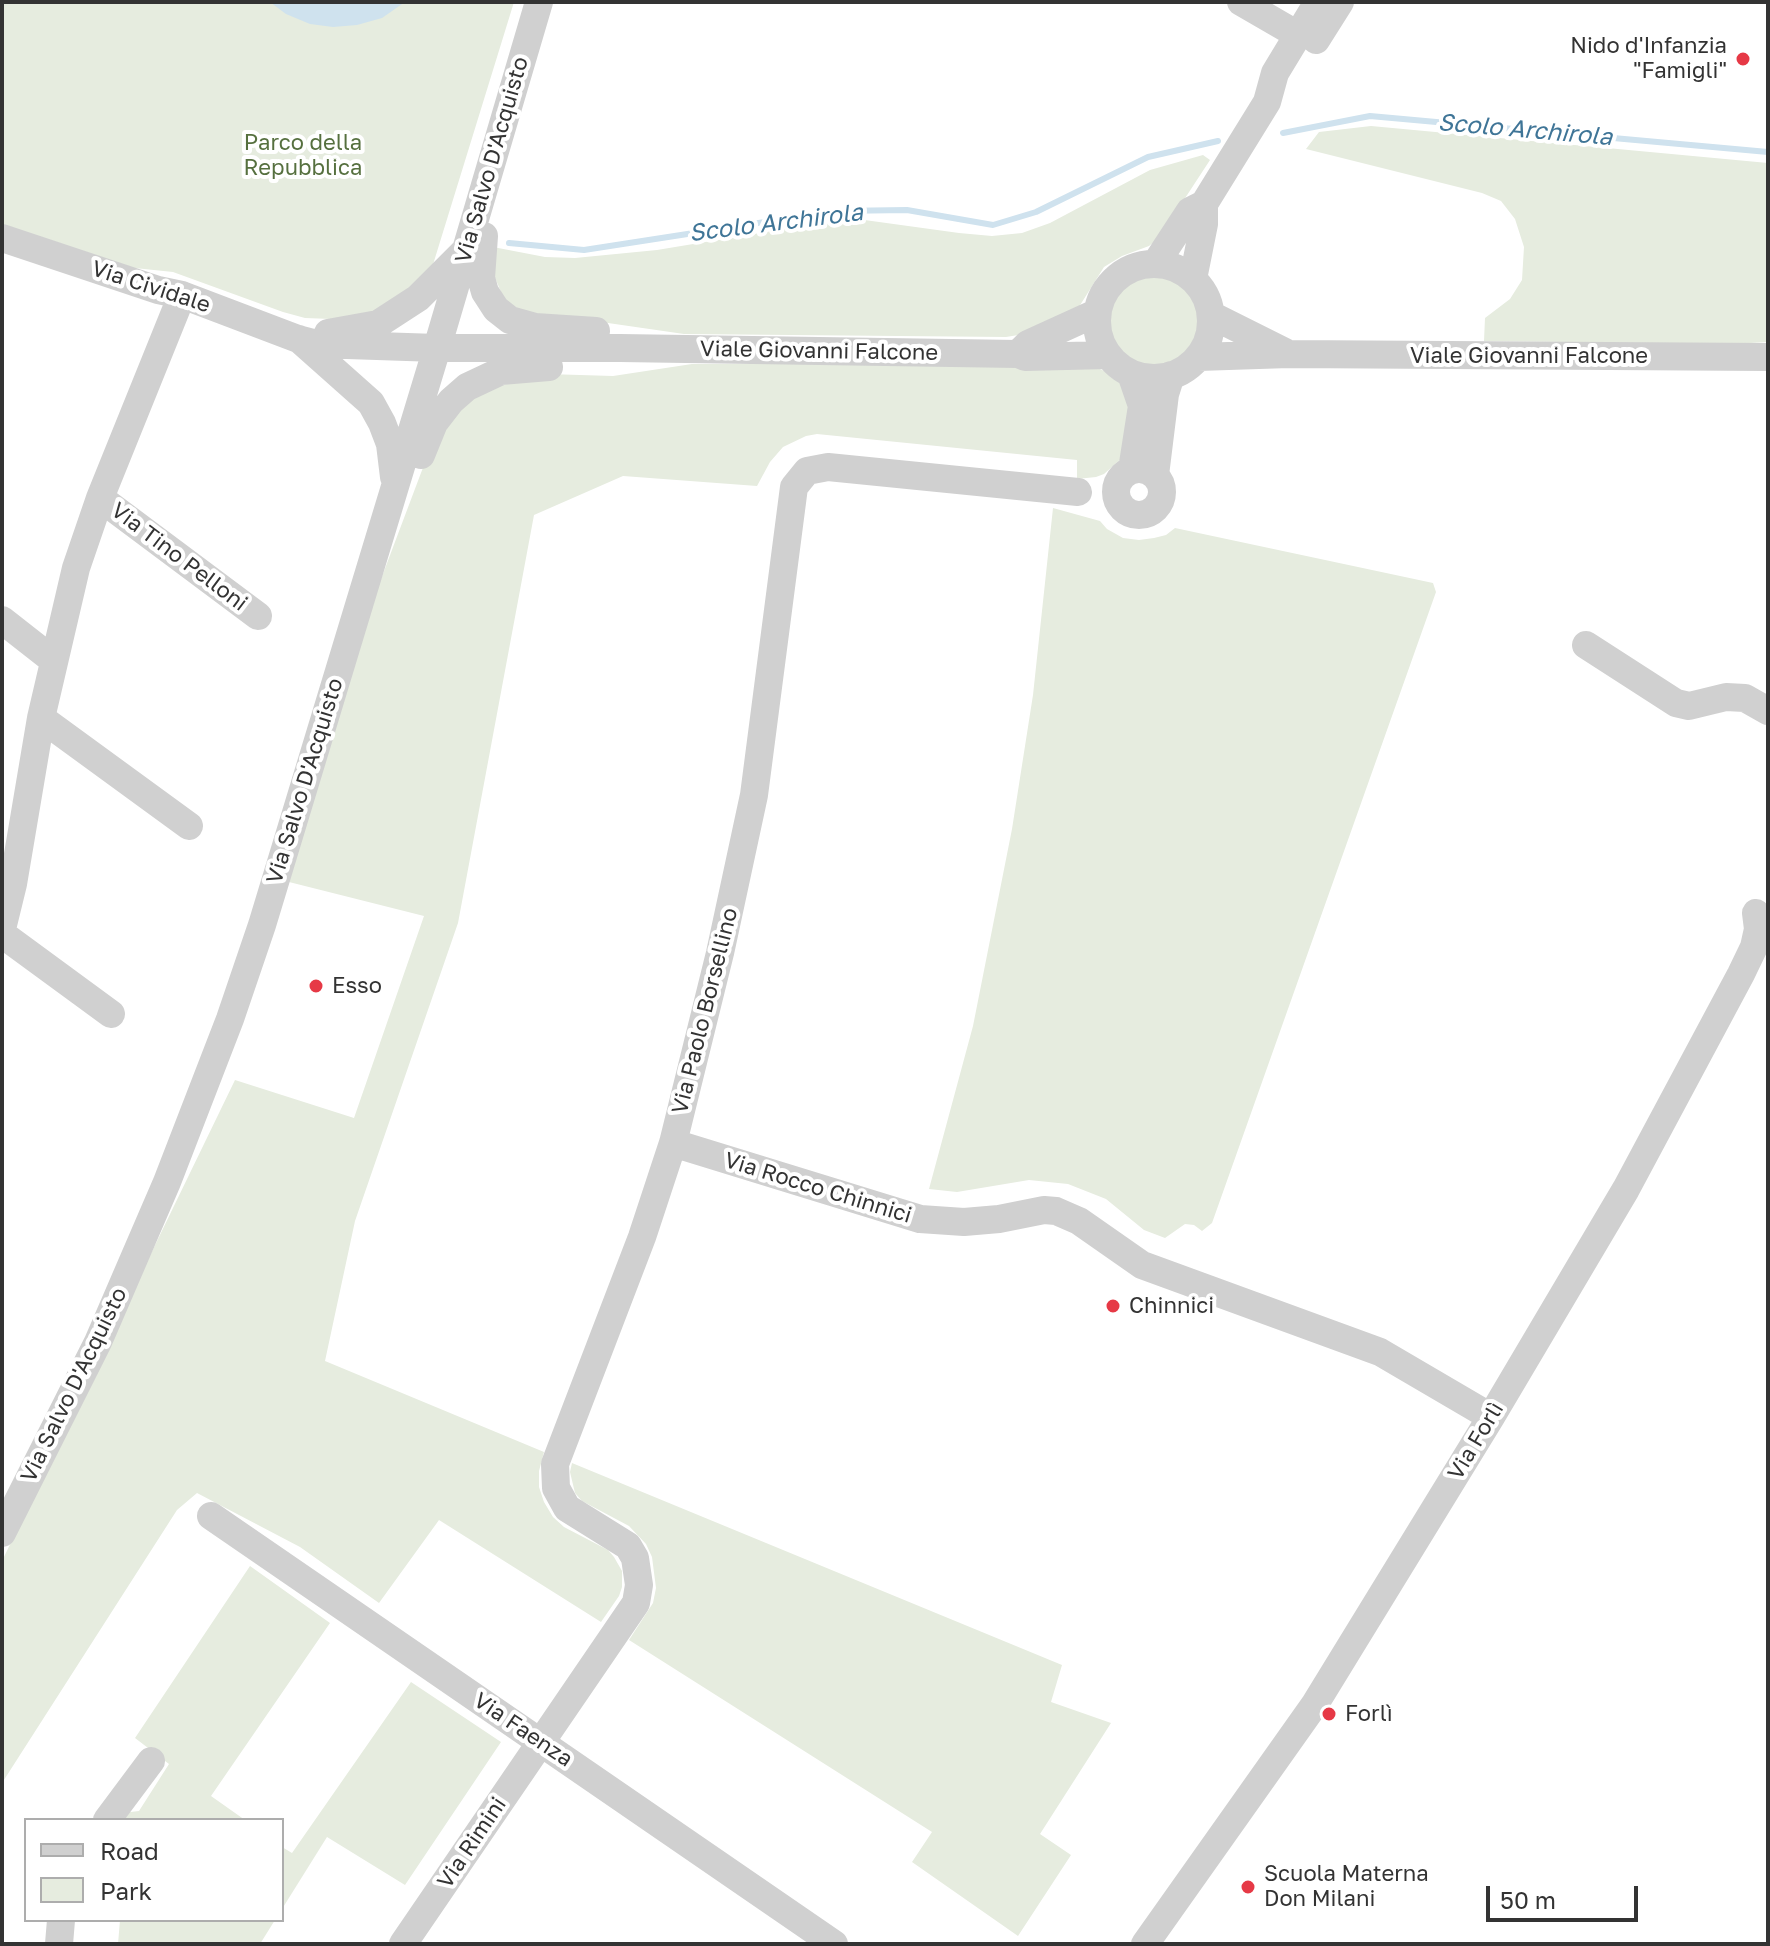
<!DOCTYPE html>
<meta charset="utf-8">
<style>
body{margin:0}
#map{position:relative;width:1770px;height:1946px;overflow:hidden;background:#fff;font-family:"Golos Text",sans-serif}
canvas{display:block}
.frame{position:absolute;inset:0;border:4px solid #333;pointer-events:none}
.legend{position:absolute;left:24px;top:1818px;width:260px;height:104px;box-sizing:border-box;background:#fff;border:2px solid #adadad;margin:0;padding:10px 14px;list-style:none;font-size:24px;color:#333}
.legend li{display:flex;align-items:center;gap:16px;height:40px}
.legend b{width:40px;border:2px solid #adadad}
.scale{position:absolute;left:1486px;top:1886px;width:152px;height:36px;box-sizing:border-box;border:4px solid #333;border-top:0;padding-left:10px;font-size:24px;line-height:28px;white-space:nowrap;color:#333;-webkit-text-stroke:6px #fff;paint-order:stroke}
</style>
<div id="map">
<canvas width="1770" height="1946"></canvas>
<div class="frame"></div>
<ul class="legend">
<li><b style="height:10px;background:#d0d0d0"></b>Road</li>
<li><b style="height:22px;background:#e6ecdf"></b>Park</li>
</ul>
<div class="scale">50 m</div>
</div>
<script>
const ctx = document.querySelector('canvas').getContext('2d');
ctx.lineJoin = 'round';
function fill(path, color) { ctx.fillStyle = color; ctx.fill(path, 'evenodd'); }
const poly = rows => new Path2D(rows.map(r => 'M' + r).join(''));
function strokePath(path, color, width, dash) { ctx.strokeStyle = color; ctx.lineWidth = width; ctx.lineCap = dash ? 'butt' : 'round'; ctx.setLineDash(dash || []); ctx.stroke(path); }
function label(font, color, halo, rows, align = 'center') {
  ctx.font = font + ' "Golos Text",sans-serif'; ctx.lineWidth = 8; ctx.setLineDash([]); ctx.textBaseline = 'middle'; ctx.strokeStyle = halo; ctx.fillStyle = color; for (const [text, x, y, turn = 0] of rows) {
    ctx.save(); ctx.translate(x, y); ctx.rotate((+turn || 0) * Math.PI / 180); ctx.textAlign = isNaN(turn) ? turn : align; if (halo) ctx.strokeText(text, 0, 0); ctx.fillText(text, 0, 0); ctx.restore();
  }
}
fill(poly([
 [2,2,514,2,431,271,406,292,372,312,331,319,305,318,283,312,173,272,125,267,2,230],
 [1371,126,1768,163,1768,342,1732,344,1484,341,1485,318,1510,299,1522,280,1524,247,1515,219,1501,201,1482,193,1306,149,1319,132],
 [1203,155,1210,160,1159,238,1149,246,1122,256,1104,267,1077,310,1037,332,1006,337,684,334,608,323,554,322,533,319,504,299,493,273,493,247,545,257,575,258,657,250,850,218,959,233,992,236,1022,233,1050,223,1150,170],
 '1108 320a46 46 0 1 1 92 0a46 46 0 1 1-92 0Z',
 [692,364,1089,364,1115,376,1130,394,1122,458,1104,474,1096,477,1077,479,1077,460,817,434,806,436,783,447,770,462,757,486,623,476,534,515,458,923,355,1221,325,1361,544,1452,539,1471,539,1487,544,1502,553,1517,564,1527,608,1550,614,1557,622,1571,622,1587,619,1596,601,1622,439,1520,379,1603,300,1547,197,1493,177,1510,2,1783,2,1561,235,1080,354,1118,424,916,289,882,375,595,430,449,475,392,547,374,613,376],
 [1053,508,1100,521,1107,529,1123,538,1139,540,1154,538,1166,535,1175,528,1433,583,1436,592,1212,1223,1202,1231,1194,1225,1185,1224,1165,1238,1144,1230,1106,1199,1068,1184,1029,1180,957,1192,929,1189,973,1026,1012,829,1033,695],
 [572,1463,1062,1665,1051,1702,1111,1723,1040,1834,1071,1855,1018,1936,912,1862,932,1832,629,1640,653,1603,656,1588,652,1557,646,1544,629,1526,582,1501,575,1493,570,1472],
 [250,1566,330,1623,211,1796,245,1820,117,1820,122,1813,139,1811,169,1764,135,1738],
 [411,1682,501,1742,405,1885,327,1837,282,1909,282,1847,292,1853],
 [120,1920,275,1920,260,1944,118,1944]
]), '#e6ecdf');
fill(poly([
 [270,2,405,2,382,18,357,25,333,27,310,24,286,14]
]), '#cfe2ee');
strokePath(poly([
 [1283,133,1370,116,1768,152],
 [509,243,584,250,836,211,907,210,993,225,1036,212,1148,157,1218,141]
]), '#cfe2ee', 6);
strokePath(poly([
 [1241,2,1298,35],
 [1316,40,1340,2],
 [484,236,481,278,485,292,496,309,510,320,535,327,596,331],
 [2,238,158,290,182,295,298,339,317,344,437,348,620,348,1018,354,1025,357,1108,355],
 [1156,263,1190,211,1204,204],
 '1097 321a57 57 0 1 1 114 0a57 57 0 1 1-114 0Z',
 [1193,279,1204,224,1204,204,1267,102,1275,73,1318,2],
 [1211,315,1285,352],
 [328,333,378,324,418,298,463,253],
 [299,339,371,403,382,423,390,444,394,477],
 [1018,354,1028,344,1096,313],
 [1198,357,1289,354,1768,357],
 [1131,374,1142,406,1132,470],
 [421,455,434,423,451,401,467,387,501,371,549,367],
 '1116 492a23 23 0 1 1 46 0a23 23 0 1 1-46 0Z',
 [1155,475,1165,394,1171,375],
 [100,498,258,616],
 [2,620,53,660],
 [1586,645,1676,703,1689,706,1726,697,1745,698,1768,711],
 [41,718,189,826],
 [2,929,13,884,41,718,76,568,100,498,182,295],
 [2,934,111,1014],
 [673,1143,920,1219,964,1222,999,1219,1044,1210,1056,1211,1079,1221,1142,1265,1380,1352,1491,1417],
 [211,1516,834,1944],
 [2,1533,98,1342,167,1182,230,1019,262,925,437,348,539,2],
 [107,1820,151,1761],
 [59,1944,61,1920],
 [403,1944,636,1603,639,1585,635,1558,628,1546,567,1508,556,1488,555,1464,642,1237,673,1143,720,953,754,795,794,487,807,471,828,467,1078,492],
 [1145,1944,1315,1704,1491,1417,1626,1189,1741,974,1754,947,1758,929,1756,913]
]), '#d0d0d0', 28);
for (const [x, y, r, color] of [
 [1743,59,8,"#e63946"],
 [316,986,8,"#e63946"],
 [1113,1306,8,"#e63946"],
 [1329,1714,8,"#e63946"],
 [1248,1887,8,"#e63946"]
]) { const dot = new Path2D(); dot.arc(x, y, r, 0, 2 * Math.PI); ctx.fillStyle = color; ctx.fill(dot); strokePath(dot, '#fff', 3); }
label('22px', '#333', '#fff', [
 ["Nido d'Infanzia",1727,46,"right"],
 ["\"Famigli\"",1727,71,"right"],
 ["Esso",332,986],
 ["Chinnici",1129,1306],
 ["Forlì",1345,1714],
 ["Scuola Materna",1264,1874],
 ["Don Milani",1264,1899]
], 'left');
label('22px', '#56703f', '#fff', [
 ["Parco della",303,143],
 ["Repubblica",303,168]
]);
label('22px', '#333', '#fff', [
 ["Via Salvo D'Acquisto",492,160,-74],
 ["Via Cividale",151,287,18],
 ["Viale Giovanni Falcone",819,351,1],
 ["Viale Giovanni Falcone",1529,356],
 ["Via Tino Pelloni",179,557,37],
 ["Via Salvo D'Acquisto",305,781,-73],
 ["Via Paolo Borsellino",705,1011,-76],
 ["Via Rocco Chinnici",818,1188,17],
 ["Via Salvo D'Acquisto",74,1385,-64],
 ["Via Forlì",1476,1441,-59],
 ["Via Faenza",523,1730,34],
 ["Via Rimini",472,1843,-56]
]);
label('italic 24px', '#3f7597', '#fff', [
 ["Scolo Archirola",1525,130,5],
 ["Scolo Archirola",776,223,-7]
]);
</script>
